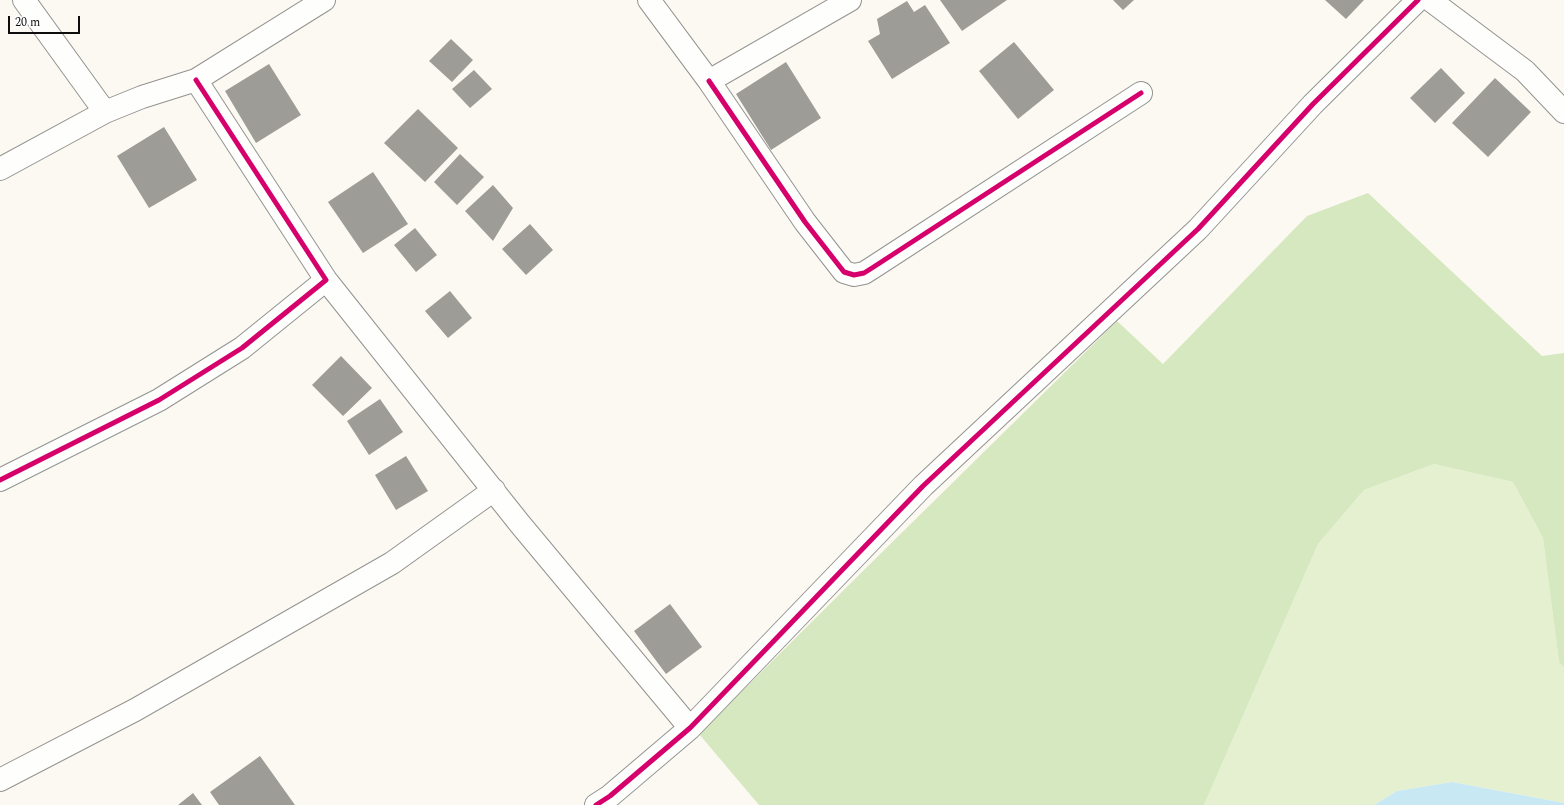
<!DOCTYPE html>
<style>
body{margin:0}
#map{position:relative;width:1564px;height:805px;overflow:hidden;background:#fbf9f1;font-family:Spectral,serif}
canvas{display:block}
.scale{position:absolute;left:8px;top:16px;width:72px;height:18px;box-sizing:border-box;border:2px solid #0d0d0d;border-top:0;padding-left:5px;font-size:12px;line-height:14px;white-space:nowrap;color:#0d0d0d;-webkit-text-stroke:3px #fff;paint-order:stroke}
</style>
<div id="map">
<canvas width="1564" height="805"></canvas>
<div class="scale">20 m</div>
</div>
<script>
const ctx = document.querySelector('canvas').getContext('2d');
ctx.lineJoin = 'round';
function fill(path, color) { ctx.fillStyle = color; ctx.fill(path, 'evenodd'); }
const poly = rows => new Path2D(rows.map(r => 'M' + r).join(''));
function strokePath(path, color, width, dash) { ctx.strokeStyle = color; ctx.lineWidth = width; ctx.lineCap = dash ? 'butt' : 'round'; ctx.setLineDash(dash || []); ctx.stroke(path); }
fill(poly([
 [1434,464,1513,482,1543,538,1559,662,1564,668,1564,803,1452,782,1397,791,1374,805,1204,805,1318,544,1364,490]
]), '#e5f0d1');
fill(poly([
 [1368,193,1542,356,1564,353,1564,668,1559,662,1543,538,1513,482,1434,464,1364,490,1318,544,1204,805,759,805,699,734,871,563,1117,321,1163,364,1307,216]
]), '#d6e8bf');
fill(poly([
 [1452,782,1564,803,1564,805,1374,805,1397,791]
]), '#c8e8f4');
fill(poly([
 [940,0,1007,0,962,31],
 [1113,0,1134,0,1123,10],
 [1325,0,1364,0,1346,19],
 [907,1,914,12,925,5,950,43,892,79,868,41,880,34,877,19],
 [451,39,473,60,452,82,429,61],
 [1014,42,1054,90,1018,119,979,71],
 [786,62,821,118,771,150,736,94],
 [269,64,301,115,256,143,225,91],
 [1441,68,1465,93,1435,123,1410,98],
 [474,70,492,89,470,108,452,89],
 [1495,78,1531,112,1488,157,1452,123],
 [418,109,458,148,425,182,384,143],
 [164,127,197,180,149,208,117,156],
 [460,154,484,177,457,205,434,182],
 [373,172,408,224,363,253,328,202],
 [493,185,513,208,493,241,465,211],
 [530,224,553,250,526,275,502,249],
 [415,228,437,255,416,272,394,245],
 [450,291,472,318,448,338,425,311],
 [341,356,372,388,343,416,312,385],
 [380,399,403,432,369,455,347,421],
 [406,456,428,491,396,510,375,475],
 [670,604,702,647,666,674,634,631],
 [260,756,295,805,219,805,210,792],
 [193,793,202,805,178,805]
]), '#9e9c97');
const street = poly([
 [24,0,105,112],
 [649,0,709,81,850,0],
 [1430,0,1525,71,1564,112],
 [709,81,805,222,844,272,854,275,864,273,872,268,1141,93],
 [0,169,105,112,142,97,196,80,324,0],
 [326,280,520,524,690,728],
 [0,480,159,400,242,348,326,280,196,80],
 [0,780,135,710,392,563,494,490],
 [596,805,610,796,690,728,923,486,1198,229,1313,104,1418,0]
]);
strokePath(street, '#949390', 24);
strokePath(street, '#fefefd', 22);
strokePath(poly([
 [709,81,805,222,844,272,854,275,864,273,872,268,1141,93],
 [0,480,159,400,242,348,326,280,196,80],
 [596,805,610,796,690,728,923,486,1198,229,1313,104,1418,0]
]), '#d6006c', 5);
</script>
